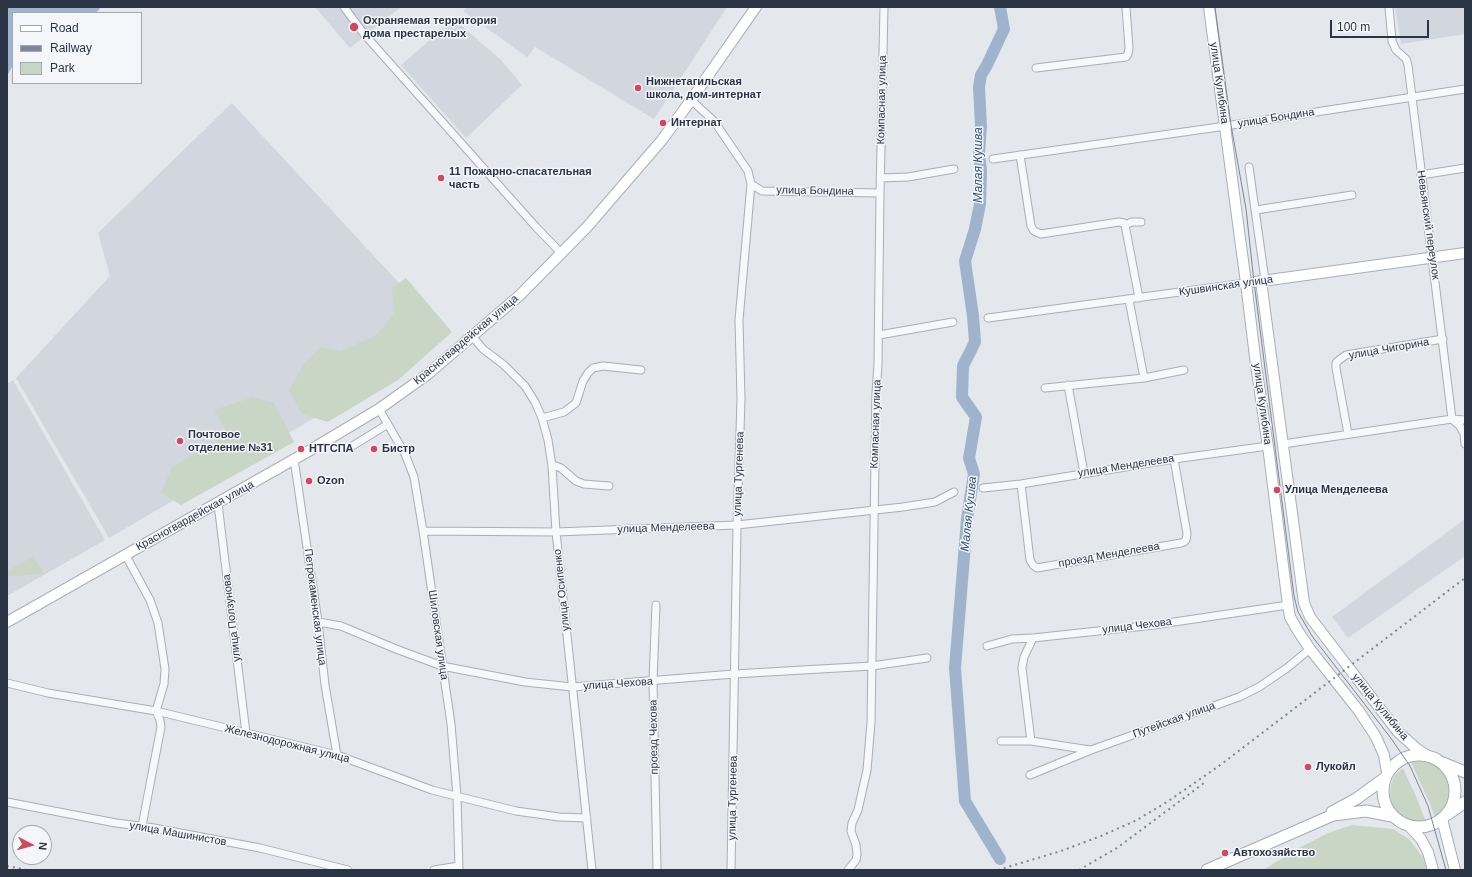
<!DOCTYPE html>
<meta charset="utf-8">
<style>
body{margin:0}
#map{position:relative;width:1472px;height:877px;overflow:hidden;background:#e4e7ec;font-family:Helvetica,sans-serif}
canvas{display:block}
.frame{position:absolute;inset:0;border:8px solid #2b3445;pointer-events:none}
.legend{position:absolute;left:12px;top:12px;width:130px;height:72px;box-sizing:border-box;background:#f4f6f9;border:1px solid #a4a8b1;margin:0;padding:5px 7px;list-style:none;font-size:12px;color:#2b3445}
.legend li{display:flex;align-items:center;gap:8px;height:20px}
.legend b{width:20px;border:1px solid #a4a8b1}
.north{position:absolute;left:12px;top:825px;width:40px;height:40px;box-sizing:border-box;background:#f4f6f9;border:1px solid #a4a8b1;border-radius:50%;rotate:96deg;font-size:11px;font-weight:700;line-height:16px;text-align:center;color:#2b3445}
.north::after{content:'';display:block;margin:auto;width:14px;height:18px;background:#d1495b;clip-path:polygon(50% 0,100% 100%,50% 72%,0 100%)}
.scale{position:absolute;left:1330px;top:20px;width:99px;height:18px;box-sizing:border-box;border:2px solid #2b3445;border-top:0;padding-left:5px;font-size:12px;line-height:14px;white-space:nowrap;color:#2b3445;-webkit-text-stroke:3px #f4f6f9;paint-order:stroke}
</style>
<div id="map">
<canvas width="1472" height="877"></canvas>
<div class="frame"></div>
<ul class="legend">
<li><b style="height:5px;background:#fff"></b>Road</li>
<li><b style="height:5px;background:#7d8696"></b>Railway</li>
<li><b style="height:11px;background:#c9d6c5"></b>Park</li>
</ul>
<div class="north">N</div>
<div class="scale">100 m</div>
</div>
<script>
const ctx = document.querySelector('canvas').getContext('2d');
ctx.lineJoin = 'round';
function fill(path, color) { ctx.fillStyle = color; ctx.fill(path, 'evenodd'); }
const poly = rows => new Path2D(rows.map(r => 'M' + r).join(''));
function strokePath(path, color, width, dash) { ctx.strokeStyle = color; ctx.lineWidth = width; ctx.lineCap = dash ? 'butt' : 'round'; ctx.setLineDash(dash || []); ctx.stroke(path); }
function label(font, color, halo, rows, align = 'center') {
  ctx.font = font + ' Helvetica,sans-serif'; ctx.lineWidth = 3; ctx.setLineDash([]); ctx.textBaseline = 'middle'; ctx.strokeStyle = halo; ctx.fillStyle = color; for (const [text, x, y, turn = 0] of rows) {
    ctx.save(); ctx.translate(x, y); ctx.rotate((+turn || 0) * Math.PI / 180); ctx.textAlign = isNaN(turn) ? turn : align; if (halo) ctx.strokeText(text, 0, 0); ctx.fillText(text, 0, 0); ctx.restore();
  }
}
fill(poly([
 [315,7,401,7,350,48],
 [468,7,727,7,654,119,535,47,527,57,463,11],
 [1395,7,1465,7,1465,34,1401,44],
 [454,19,501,60,522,85,466,138,401,65],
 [232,103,438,325,376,382,109,538,16,378,110,276,98,233],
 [13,380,105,540,7,596,7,384],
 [1465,519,1465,556,1348,638,1332,617]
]), '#d2d6de');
fill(poly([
 [406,278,452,332,398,380,328,422,302,414,289,390,304,363,321,347,341,351,377,335,394,313,392,288],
 [253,397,274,403,294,442,181,505,161,493,172,467,228,434,214,410],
 [34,556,43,574,7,576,7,571],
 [1421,761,1430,763,1438,768,1445,775,1449,784,1450,794,1447,804,1442,812,1435,818,1430,804,1411,762],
 [1403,768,1415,794,1426,822,1416,822,1406,819,1398,813,1392,805,1390,795,1391,784,1395,775],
 [1352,825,1393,829,1409,839,1422,856,1428,870,1263,870,1299,848,1328,833]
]), '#c9d6c5');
fill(poly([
 [7,7,101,7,96,13,13,13,13,65,7,76]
]), '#9fb4cc');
strokePath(poly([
 [1000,7,1004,29,987,65,981,75,979,87,981,126,979,153,981,171,980,204,975,229,965,261,973,316,975,342,963,366,962,397,976,417,969,458,974,474,967,519,955,668,965,801,1000,859]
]), '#9fb4cc', 12);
const street = poly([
 [344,7,364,34,536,227,562,254],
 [1389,7,1392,41,1396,50,1406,59,1408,65,1452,419,1460,426,1464,434,1465,444],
 [1036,68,1126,57,1128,54,1129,48,1126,7],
 [691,100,714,121,748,171,751,184,739,320,741,399,737,525,731,870],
 [1020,155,1031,226,1034,231,1041,234,1119,222,1124,223,1125,225,1139,298],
 [993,159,1219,127,1465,89],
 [1249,167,1265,280],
 [1421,175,1465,168],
 [880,178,908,177,954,169],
 [751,184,762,191,880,193],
 [1256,210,1352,195],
 [1125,225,1132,222,1141,222],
 [1129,300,1144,378],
 [988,318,1246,283],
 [879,335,953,322],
 [472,336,483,349,504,365,525,386,535,402,542,418,548,440,552,466,556,532,592,870],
 [1068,385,1084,473],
 [1045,388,1144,378,1184,370],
 [379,409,405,454,414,477,423,531,451,724,457,796,459,870],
 [542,418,564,412,576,403,583,381,588,373,593,368,603,366,641,370],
 [1348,434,1336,368,1336,363,1339,360,1346,355,1443,339],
 [1283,444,1452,419,1465,420],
 [354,445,388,424],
 [294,459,318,622,325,685,337,755],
 [552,466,556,466,561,468,576,481,584,484,609,486],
 [1021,484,1030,560,1033,565,1037,568,1181,543,1184,542,1186,540,1187,534,1174,459],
 [983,488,1021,484,1174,459,1268,446],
 [218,504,246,733],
 [423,531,556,532,737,525,903,507,935,502,954,492],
 [125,554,150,600,158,623,165,669,164,684,156,711,160,720,161,727,142,826],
 [656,605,653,681,657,870],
 [318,622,341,626,396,649,442,666,525,682,572,687,734,674,872,666,927,658],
 [1033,638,1024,657,1022,668,1031,741,1090,750],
 [987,646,1012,639,1033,638,1154,625,1288,605],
 [7,683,48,693,156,711,337,755,432,790,516,811,559,817,587,818],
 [1001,741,1031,741],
 [1030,775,1091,750,1239,697,1259,687,1287,668,1310,649],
 [7,802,116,823,154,828,260,848,348,870],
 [434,870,459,866],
 [848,870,856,860,857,854,856,845,851,831,852,823,858,810,867,770,871,723,876,393,878,365,880,193,884,7]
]);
const secondary = poly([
 [1209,7,1246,283,1256,365,1269,454,1288,605,1290,617,1298,631,1310,649,1359,711,1376,737,1384,755,1387,772],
 [1261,281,1304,603,1310,617,1316,625,1398,732,1417,749,1428,756],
 [1255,282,1465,253],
 [7,622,307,452,379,409,428,374,520,295,587,227,662,140,691,100,756,7],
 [1442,819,1455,870],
 [1410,827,1421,839,1428,852,1433,870]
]);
const primary = poly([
 '1383 791a36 36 0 1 1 72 0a36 36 0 1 1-72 0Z',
 [1443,763,1465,772],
 [1332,812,1356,799,1385,778],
 [1448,814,1465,802],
 [1207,870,1333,815,1366,811,1392,816]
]);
strokePath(street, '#a9aeb7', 9);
strokePath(secondary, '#a9aeb7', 12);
strokePath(primary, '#a3abb8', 13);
strokePath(street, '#f7f8fa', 7);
strokePath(secondary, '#fff', 10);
strokePath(primary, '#fff', 11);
strokePath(poly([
 [1215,7,1231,125,1246,209,1254,282,1294,596,1298,612,1312,636,1390,737,1410,766,1428,806,1446,870]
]), '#7d8696', 1);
strokePath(poly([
 [7,866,27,870],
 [998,870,1061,851,1101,836,1135,821,1167,802,1219,766,1465,578],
 [1079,870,1117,848,1204,783]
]), '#7d8696', 2, [2, 4]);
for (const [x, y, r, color] of [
 [354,27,5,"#d1495b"],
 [638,88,4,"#d1495b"],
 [663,123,4,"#d1495b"],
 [441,178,4,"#d1495b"],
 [180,441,4,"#d1495b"],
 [301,449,4,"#d1495b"],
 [374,449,4,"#d1495b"],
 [309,481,4,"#d1495b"],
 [1277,490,4,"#d1495b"],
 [1308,767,4,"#d1495b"],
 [1225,853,4,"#d1495b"]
]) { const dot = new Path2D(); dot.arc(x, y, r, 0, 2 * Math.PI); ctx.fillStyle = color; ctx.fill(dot); strokePath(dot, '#f4f6f9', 1.5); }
label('bold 11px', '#2b3445', '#f4f6f9', [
 ["Охраняемая территория",363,21],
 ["дома престарелых",363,34],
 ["Нижнетагильская",646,82],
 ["школа, дом-интернат",646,95],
 ["Интернат",671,123],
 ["11 Пожарно-спасательная",449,172],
 ["часть",449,185],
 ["Почтовое",188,435],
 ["отделение №31",188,448],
 ["НТГСПА",309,449],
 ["Бистр",382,449],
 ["Ozon",317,481],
 ["Улица Менделеева",1285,490],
 ["Лукойл",1316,767],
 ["Автохозяйство",1233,853]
], 'left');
label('11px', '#2b3445', '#f4f6f9', [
 ["улица Кулибина",1219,83,82],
 ["Компасная улица",882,100,-89],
 ["улица Бондина",1276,118,-9],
 ["улица Бондина",815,191,1],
 ["Невьянский переулок",1428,225,82],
 ["Кушвинская улица",1226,286,-8],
 ["Красногвардейская улица",466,340,-40],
 ["улица Чигорина",1389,349,-10],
 ["улица Кулибина",1262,404,82],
 ["Компасная улица",876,424,-88],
 ["улица Менделеева",1126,466,-9],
 ["улица Тургенева",739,474,-88],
 ["Красногвардейская улица",195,516,-29],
 ["улица Менделеева",666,528,-2],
 ["проезд Менделеева",1109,555,-10],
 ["улица Осипенко",562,590,-96],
 ["Петрокаменская улица",315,607,83],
 ["улица Ползунова",232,618,-97],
 ["улица Чехова",1137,626,-7],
 ["Шиловская улица",438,635,82],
 ["улица Чехова",618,684,-4],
 ["улица Кулибина",1380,707,51],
 ["Путейская улица",1174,720,-20],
 ["проезд Чехова",654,737,-91],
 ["Железнодорожная улица",287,744,14],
 ["улица Тургенева",733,798,-89],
 ["улица Машинистов",178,834,10]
]);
label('italic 12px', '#34527a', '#f4f6f9', [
 ["Малая Кушва",979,165,-90],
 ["Малая Кушва",969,514,-84]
]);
</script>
